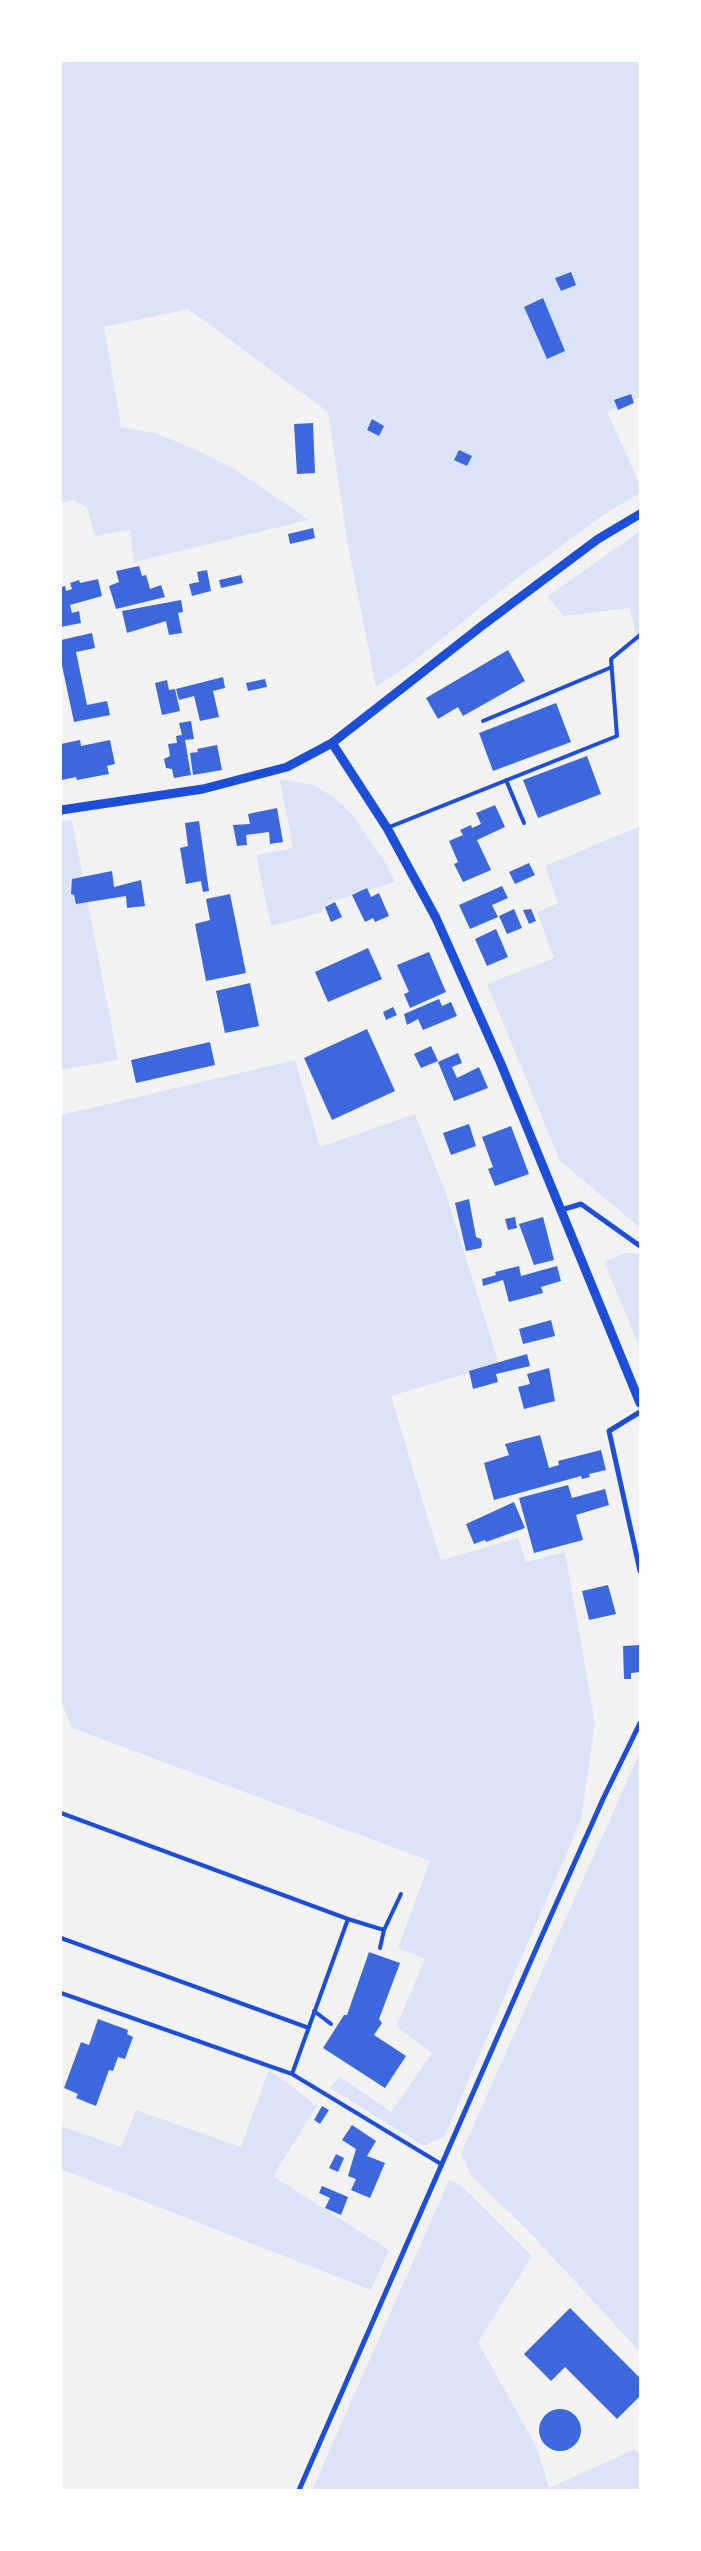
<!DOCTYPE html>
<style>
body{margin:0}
#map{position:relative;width:701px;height:2551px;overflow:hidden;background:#f2f2f2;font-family:"Alegreya Sans",sans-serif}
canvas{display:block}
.frame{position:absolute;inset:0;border:62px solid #fff;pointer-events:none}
</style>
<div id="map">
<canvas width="701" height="2551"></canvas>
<div class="frame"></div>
</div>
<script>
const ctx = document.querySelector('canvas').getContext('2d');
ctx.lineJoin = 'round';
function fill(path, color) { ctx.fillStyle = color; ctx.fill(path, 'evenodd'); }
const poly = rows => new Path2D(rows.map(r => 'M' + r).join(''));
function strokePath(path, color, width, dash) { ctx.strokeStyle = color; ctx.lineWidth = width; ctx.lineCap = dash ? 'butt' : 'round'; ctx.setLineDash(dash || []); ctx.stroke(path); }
fill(poly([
 [61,61,640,61,640,397,607,412,640,485,640,493,605,514,513,581,409,665,376,687,347,540,328,412,188,309,104,327,121,427,155,433,197,450,236,470,309,520,134,562,130,530,95,536,87,508,73,500,61,503],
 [640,531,640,653,630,608,564,616,547,597],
 [285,780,314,785,333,797,352,814,383,859,395,882,328,903,320,913,271,926,256,855,293,848,280,781],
 [72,820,118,1060,61,1070,61,822],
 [640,826,640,1228,560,1161,487,984,554,958,537,912,558,903,545,866],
 [295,1060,320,1147,415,1114,446,1194,499,1364,391,1396,416,1480,441,1560,518,1538,526,1562,565,1552,595,1723,581,1820,444,2137,424,2146,330,2088,339,2076,391,2112,432,2053,396,2027,425,1959,398,1948,430,1861,72,1728,61,1701,61,1115],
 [624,1253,640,1254,640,1348,604,1262],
 [640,1752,640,2352,534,2237,470,2174,461,2153],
 [269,2069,317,2106,273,2176,389,2250,371,2290,61,2169,61,2126,121,2147,136,2110,241,2147],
 [449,2180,459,2184,470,2194,532,2256,478,2342,537,2448,549,2488,635,2449,640,2457,640,2490,312,2490]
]), '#dbe4f7');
fill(poly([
 [571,272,576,285,561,291,555,278],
 [543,298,565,351,547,359,524,307],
 [631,394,634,403,618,410,614,400],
 [372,419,384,426,379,436,367,430],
 [313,423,315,473,297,474,294,424],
 [459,450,472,456,467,466,454,460],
 [313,528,315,538,290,544,288,534],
 [139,566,142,576,146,575,150,589,161,585,165,597,116,609,109,586,119,582,116,571],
 [207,570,211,591,192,596,189,584,199,582,197,572],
 [241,575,243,583,221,588,219,580],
 [98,579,102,596,70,605,72,613,79,611,81,623,61,627,61,587,65,586,66,591,72,589,70,583,79,580,80,583],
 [181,600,183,612,178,613,182,633,169,635,166,621,127,633,122,611],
 [92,633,95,648,76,652,87,705,107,701,110,715,74,722,61,661,61,640],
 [508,650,525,681,463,716,458,707,438,719,426,698],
 [223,677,225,688,213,691,219,717,200,721,194,696,179,700,176,689],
 [265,679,267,687,248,691,246,683],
 [167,680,169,690,175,689,180,711,162,715,155,683],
 [556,703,571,742,493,771,479,733],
 [191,721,194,739,185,740,191,775,174,778,172,769,166,768,164,759,170,756,168,744,177,743,176,736,182,735,179,723],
 [80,740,81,746,110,740,115,764,107,766,109,774,77,780,76,777,62,780,61,744],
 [217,745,222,770,193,775,190,753,198,752,197,749],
 [587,756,601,794,538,818,523,780],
 [495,805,505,827,477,840,491,870,463,882,454,864,458,862,449,841,463,835,460,830,471,825,472,828,481,824,476,813],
 [277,808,283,842,270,844,269,832,246,835,247,845,237,846,233,825,250,824,248,814],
 [199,821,209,891,203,892,201,881,186,884,180,848,188,846,185,823],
 [529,863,535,875,515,884,509,872],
 [112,871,114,887,141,880,145,906,127,908,126,896,76,904,74,895,71,894,72,879],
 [502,886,508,898,492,905,498,917,470,929,459,905],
 [367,888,371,897,379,893,389,916,375,922,373,918,365,922,352,895],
 [230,894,246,973,206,981,195,924,210,920,206,899],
 [335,902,342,917,331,922,325,907],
 [514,909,522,928,507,934,499,916],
 [531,909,536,921,529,924,523,910],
 [496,929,508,957,487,966,475,939],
 [368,948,382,979,328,1002,315,972],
 [429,952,446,992,410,1008,404,994,409,992,397,965],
 [250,983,259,1026,225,1033,216,991],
 [439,999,442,1006,451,1002,457,1016,423,1030,418,1019,407,1025,404,1014],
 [393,1007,397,1015,386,1020,383,1012],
 [367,1029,395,1091,332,1120,304,1058],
 [210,1042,215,1065,136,1083,131,1060],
 [431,1046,438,1061,421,1068,414,1054],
 [458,1053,462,1063,452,1067,457,1078,479,1067,488,1088,454,1101,438,1062],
 [469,1124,476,1146,451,1155,443,1133],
 [511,1126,529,1174,495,1186,488,1169,493,1167,482,1137],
 [469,1199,476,1237,481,1239,482,1244,481,1248,466,1251,455,1203],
 [515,1217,517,1228,508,1230,505,1219],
 [543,1217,554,1260,534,1265,519,1224],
 [519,1266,521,1276,557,1266,561,1281,541,1287,543,1293,509,1302,503,1280,483,1286,482,1279,496,1275,495,1272],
 [551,1320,555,1336,523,1344,519,1329],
 [527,1354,530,1366,496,1374,498,1382,473,1389,469,1371],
 [549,1368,555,1401,524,1409,518,1387,530,1384,527,1374],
 [540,1435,549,1468,559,1465,558,1461,601,1450,606,1470,589,1474,590,1477,582,1479,581,1476,494,1500,484,1463,509,1455,505,1444],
 [568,1485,572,1498,605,1489,609,1505,576,1515,583,1540,534,1553,519,1498],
 [514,1502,525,1528,486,1542,485,1540,474,1544,466,1524],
 [608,1585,616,1614,589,1620,582,1591],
 [640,1645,640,1672,631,1673,631,1679,624,1679,623,1646],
 [369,1952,400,1963,379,2019,382,2023,374,2035,406,2056,385,2088,323,2048,344,2015,347,2015],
 [98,2019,128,2030,127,2034,133,2037,125,2059,118,2057,113,2071,109,2070,96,2106,76,2098,78,2094,64,2088,81,2042,89,2045],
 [322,2106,329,2110,320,2124,314,2120],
 [352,2125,376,2141,367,2156,385,2163,370,2198,351,2190,356,2179,348,2176,356,2149,342,2140],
 [336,2154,344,2158,338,2172,329,2168],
 [322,2186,348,2197,341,2215,325,2208,330,2198,319,2193],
 [570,2308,640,2378,640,2396,617,2419,565,2367,551,2381,524,2354],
 '539 2430a21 21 0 1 1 42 0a21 21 0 1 1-42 0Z'
]), '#3d67dc');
strokePath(poly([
 [483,721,612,667],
 [506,780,524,823],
 [387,828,617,736,611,659,640,635],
 [61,1813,348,1919],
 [61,1938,309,2028],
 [380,1948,384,1930,401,1894],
 [61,1993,292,2074,441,2164],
 [314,2011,331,2024],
 [292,2074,348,1919,384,1930]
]), '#1d4ed8', 4);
strokePath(poly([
 [561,1210,581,1204,640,1246],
 [640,1412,609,1431,640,1571],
 [299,2490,540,1940,603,1799,640,1723]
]), '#1d4ed8', 5);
strokePath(poly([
 [332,743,387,828,436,918,501,1064,640,1403],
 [61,810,203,789,287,767,332,743,483,625,598,539,640,514]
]), '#1d4ed8', 9);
</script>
